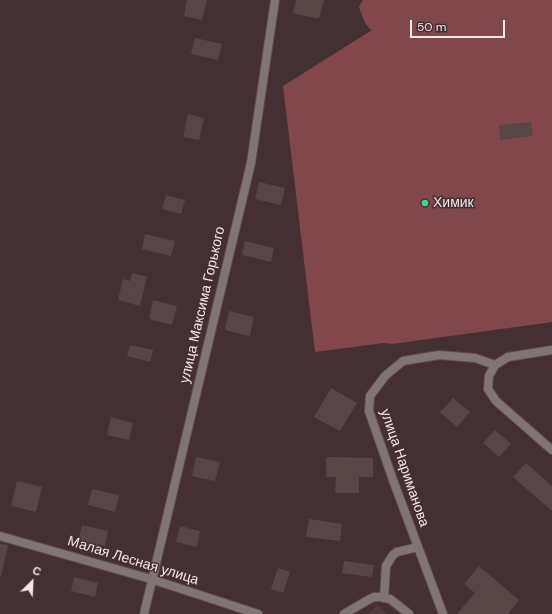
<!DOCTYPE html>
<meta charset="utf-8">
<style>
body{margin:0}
#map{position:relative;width:552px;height:614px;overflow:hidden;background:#443032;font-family:"DM Sans",sans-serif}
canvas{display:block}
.north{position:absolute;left:12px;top:562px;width:40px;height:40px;-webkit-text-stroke:3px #443032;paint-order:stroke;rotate:24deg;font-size:11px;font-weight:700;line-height:16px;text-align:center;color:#f4e7e8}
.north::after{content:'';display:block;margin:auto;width:14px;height:18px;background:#f4e7e8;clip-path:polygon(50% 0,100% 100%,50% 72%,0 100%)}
.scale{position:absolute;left:410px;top:20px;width:95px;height:18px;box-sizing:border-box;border:2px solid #f4e7e8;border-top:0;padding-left:5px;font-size:12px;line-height:14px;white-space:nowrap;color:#f4e7e8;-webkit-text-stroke:3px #443032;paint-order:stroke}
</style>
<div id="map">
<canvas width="552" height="614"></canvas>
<div class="north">С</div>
<div class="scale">50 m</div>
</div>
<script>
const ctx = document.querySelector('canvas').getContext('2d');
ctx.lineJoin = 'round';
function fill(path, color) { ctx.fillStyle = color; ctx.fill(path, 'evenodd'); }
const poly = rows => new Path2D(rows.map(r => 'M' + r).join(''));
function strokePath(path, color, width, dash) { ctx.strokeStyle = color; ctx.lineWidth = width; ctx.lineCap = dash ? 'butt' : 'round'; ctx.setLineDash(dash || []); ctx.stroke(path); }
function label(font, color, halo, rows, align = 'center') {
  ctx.font = font + ' "DM Sans",sans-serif'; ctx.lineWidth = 3; ctx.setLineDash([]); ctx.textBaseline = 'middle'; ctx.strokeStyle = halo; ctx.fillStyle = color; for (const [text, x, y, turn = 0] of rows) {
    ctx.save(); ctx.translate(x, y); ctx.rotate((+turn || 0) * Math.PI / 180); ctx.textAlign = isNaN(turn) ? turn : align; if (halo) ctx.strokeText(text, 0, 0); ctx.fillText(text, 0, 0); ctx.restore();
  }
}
fill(poly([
 [377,605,387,614,368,614]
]), '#53393b');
fill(poly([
 [363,0,552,0,552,322,392,344,384,343,315,352,283,86,372,30,370,29,365,23,359,7]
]), '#81474d');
fill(poly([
 [187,0,207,0,202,20,184,16],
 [296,0,324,0,319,19,293,13],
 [195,38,222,44,218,60,191,54],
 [188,114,204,118,199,140,183,137],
 [531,122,533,136,500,140,499,125],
 [259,182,285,188,281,205,255,199],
 [166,195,185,200,181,214,162,209],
 [145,234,175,241,171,256,142,249],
 [245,241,274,248,271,262,242,255],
 [132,273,147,277,140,306,118,300,123,279,130,281],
 [153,300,177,306,172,325,149,319],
 [229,311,254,317,250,336,225,330],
 [130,345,153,350,150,362,127,356],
 [331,388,357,403,340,431,314,417],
 [453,398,470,412,457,427,440,412],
 [111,417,133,423,129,440,107,435],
 [495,430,511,444,499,457,483,443],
 [196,457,220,462,215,481,192,476],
 [326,457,373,458,373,477,359,477,359,493,335,493,336,477,326,477],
 [526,463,552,486,552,511,513,477],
 [17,481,42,487,36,512,11,506],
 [92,489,119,495,115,512,88,505],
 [309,519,342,524,340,541,306,537],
 [82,525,108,531,105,546,98,544,97,552,77,547],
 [180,526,200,531,197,547,176,542],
 [0,544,8,545,1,577,0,577],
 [344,561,374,565,372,577,342,573],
 [479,566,519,600,508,614,457,614,475,593,464,584],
 [278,568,290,572,283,593,271,589],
 [74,577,98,583,95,597,71,591]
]), '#5a4546');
const minor = poly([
 [552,350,508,357,495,365,489,376,488,389,496,401,552,450],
 [0,536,151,579,258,614],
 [384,598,386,566,393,555,397,552,418,547],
 [144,614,251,163,275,0],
 [344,614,368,600,374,597,381,597,390,599,409,614],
 [443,614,393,480,369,411,370,396,385,376,403,361,439,355,475,358,495,365]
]);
strokePath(minor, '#604d4f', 10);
strokePath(minor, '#807576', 8);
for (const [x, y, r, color] of [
 [425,203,4,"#45d49f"]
]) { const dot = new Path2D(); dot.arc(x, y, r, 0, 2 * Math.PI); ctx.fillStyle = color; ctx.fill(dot); strokePath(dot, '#443032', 1.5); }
label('14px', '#f4e7e8', '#443032', [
 ["Химик",433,203]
], 'left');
label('14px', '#f4e7e8', '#443032', [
 ["улица Максима Горького",203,305,-77],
 ["улица Нариманова",404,468,71],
 ["Малая Лесная улица",133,561,17]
]);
</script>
